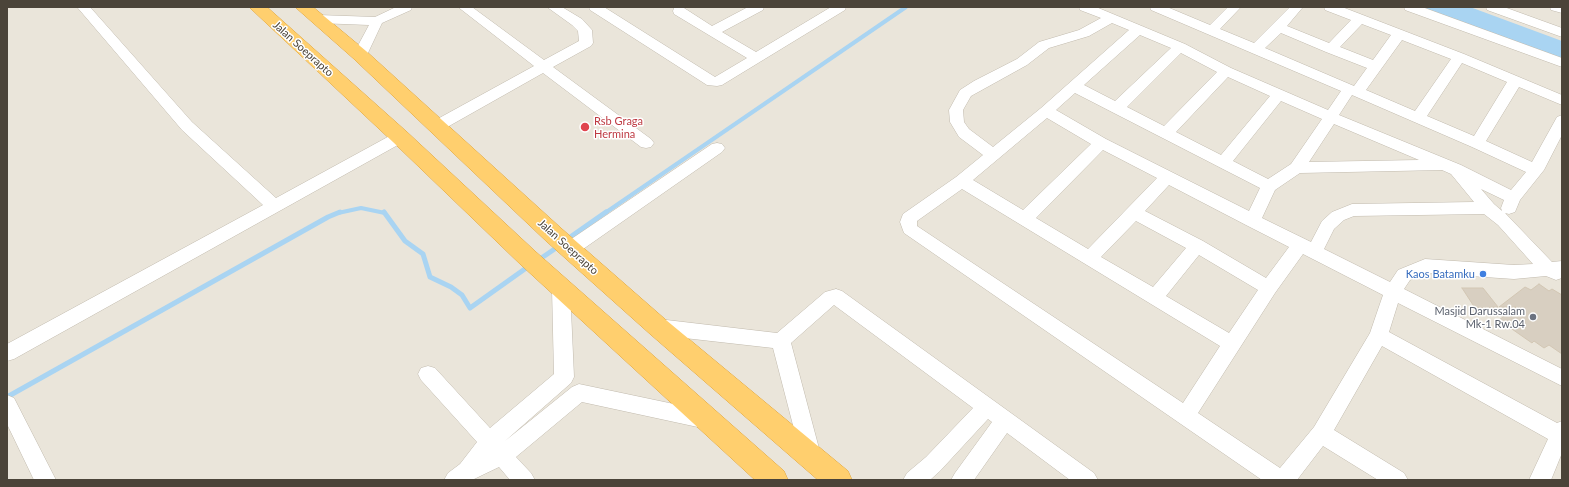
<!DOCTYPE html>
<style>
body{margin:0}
#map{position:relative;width:1569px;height:487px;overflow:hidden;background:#f6f3ec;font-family:Lato,sans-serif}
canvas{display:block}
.frame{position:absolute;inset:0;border:8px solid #4b4439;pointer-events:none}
</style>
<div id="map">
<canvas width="1569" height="487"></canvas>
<div class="frame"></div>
</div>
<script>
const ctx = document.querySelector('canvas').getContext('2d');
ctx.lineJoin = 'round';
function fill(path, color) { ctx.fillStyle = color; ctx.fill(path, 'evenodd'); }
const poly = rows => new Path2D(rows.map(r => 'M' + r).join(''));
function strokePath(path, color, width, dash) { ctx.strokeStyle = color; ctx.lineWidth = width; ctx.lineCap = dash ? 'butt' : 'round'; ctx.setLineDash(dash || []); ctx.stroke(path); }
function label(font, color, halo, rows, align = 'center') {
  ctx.font = font + ' Lato,sans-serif'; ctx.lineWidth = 3; ctx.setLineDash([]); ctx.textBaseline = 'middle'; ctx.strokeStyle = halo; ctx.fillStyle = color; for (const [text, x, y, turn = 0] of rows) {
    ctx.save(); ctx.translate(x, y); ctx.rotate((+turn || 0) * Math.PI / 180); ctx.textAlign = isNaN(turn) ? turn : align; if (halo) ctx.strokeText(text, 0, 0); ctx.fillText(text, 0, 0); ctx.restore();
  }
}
fill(poly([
 [7,7,1562,7,1562,480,7,480]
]), '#eae5da');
fill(poly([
 [1416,7,1470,7,1562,41,1562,61]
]), '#a9d4f2');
strokePath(poly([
 [338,213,361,208,385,213],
 [605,213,906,7]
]), '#a9d4f2', 4);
strokePath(poly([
 [384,212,405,241,423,254,430,277,451,287,462,295,470,308,529,266],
 [566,240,606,212],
 [537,261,559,246],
 [7,397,328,217,340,212]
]), '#a9d4f2', 5);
const building = poly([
 [1539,284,1549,291,1552,289,1562,295,1562,354,1549,345,1544,348,1534,341,1532,343,1499,320,1516,307,1499,307,1525,287,1531,290,1539,284],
 [1462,288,1483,288,1498,307,1475,308,1462,288]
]);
fill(building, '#d8cfc1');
strokePath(building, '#d3c7b4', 1);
const minor = poly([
 [77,7,90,7,192,122,276,198,395,133,400,132,405,133,408,137,405,141,14,359,7,361,7,344,263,205,182,130,77,7],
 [396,7,412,7,411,10,382,23,367,55,365,58,360,59,355,58,353,55,369,25,318,23,313,22,311,19,313,16,318,15,375,17,396,7],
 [458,7,472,7,544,60,579,41,578,31,572,25,547,7,562,7,582,19,592,30,593,43,591,46,553,67,651,139,654,143,651,147,646,148,641,147,543,73,442,130,437,131,432,130,430,126,432,122,534,66,458,7],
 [589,7,604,7,715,77,747,58,674,14,673,11,674,8,684,8,712,26,748,7,764,7,763,10,722,32,756,52,831,7,846,7,845,10,722,85,717,86,707,85,590,10,589,7],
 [1079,7,1096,7,1185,44,1231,68,1328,110,1341,91,1151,10,1150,7,1167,7,1210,25,1228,7,1241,7,1220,29,1254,43,1290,7,1303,7,1287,26,1329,43,1351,20,1325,10,1324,7,1342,7,1464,54,1562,95,1562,105,1519,87,1486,141,1532,162,1557,117,1562,115,1562,135,1544,170,1520,200,1515,212,1509,214,1505,213,1552,262,1562,261,1562,278,1556,280,1546,276,1514,279,1426,273,1410,280,1404,289,1562,369,1562,386,1398,303,1389,332,1557,423,1562,421,1562,453,1551,480,1529,480,1548,439,1382,346,1334,430,1404,473,1408,480,1378,480,1323,446,1297,480,1262,480,904,233,900,222,903,214,956,177,983,155,959,137,950,122,949,110,960,90,974,81,1017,59,1039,42,1079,30,1101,18,1080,10,1079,7],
 [1112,23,1129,30,1041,108,993,147,969,129,964,122,963,110,971,96,1027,65,1049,48,1089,36,1112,23],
 [1362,24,1391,35,1373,60,1340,47,1362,24],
 [1281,33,1326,52,1367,68,1354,86,1265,48,1281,33],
 [1140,35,1171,48,1115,101,1084,85,1140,35],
 [1402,40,1451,59,1415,111,1366,90,1402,40],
 [1181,53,1217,72,1164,126,1127,107,1181,53],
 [1462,63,1507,82,1474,136,1427,116,1462,63],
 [1228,77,1270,96,1221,155,1176,132,1228,77],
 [1075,93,1260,188,1249,211,1106,139,1056,110,1075,93],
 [1352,95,1472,147,1526,172,1511,190,1461,165,1339,115,1352,95],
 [1281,101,1322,119,1291,164,1268,179,1233,161,1281,101],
 [1047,118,1091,144,1023,210,973,180,1047,118],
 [1334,124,1419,160,1309,162,1334,124],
 [1103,150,1157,178,1088,249,1036,218,1103,150],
 [1442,170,1451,174,1474,202,1352,204,1332,212,1322,221,1311,242,1262,218,1275,190,1300,173,1442,170],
 [1169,185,1246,225,1289,247,1266,278,1203,241,1145,211,1169,185],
 [962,189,1220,346,1183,403,917,226,917,221,962,189],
 [1481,189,1504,200,1501,208,1502,211,1494,204,1481,189],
 [1484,214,1498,225,1533,264,1514,265,1425,259,1398,270,1390,282,1324,249,1334,229,1344,220,1354,216,1484,214],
 [1136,221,1186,248,1153,287,1101,257,1136,221],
 [1303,254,1383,295,1370,333,1314,427,1280,468,1198,413,1275,293,1303,254],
 [1199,255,1258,290,1229,333,1166,296,1199,255],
 [1404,7,1422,7,1562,58,1562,67,1405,10,1404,7],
 [1486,7,1504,7,1562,28,1562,37,1487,10,1486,7],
 [1550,7,1562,7,1562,13,1551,10,1550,7],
 [717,143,722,144,725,148,722,152,576,254,570,255,564,254,561,249,564,244,712,144,717,143],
 [561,281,567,283,570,288,574,377,571,383,505,441,572,387,579,384,707,411,714,414,717,420,714,426,707,429,582,402,516,457,531,473,535,480,510,480,499,467,472,480,444,480,448,473,460,464,477,442,421,380,418,374,421,368,428,366,435,368,490,428,554,374,552,288,555,283,561,281],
 [836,289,842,291,1094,473,1098,480,1070,480,1007,433,974,480,951,480,955,473,992,422,988,419,940,471,930,480,903,480,907,473,926,457,973,408,834,305,791,343,821,456,818,463,811,465,804,463,801,456,773,348,658,335,651,332,649,327,651,322,658,319,777,333,825,292,836,289],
 [7,395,14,398,56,480,34,480,7,424,7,395]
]);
const highway = poly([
 [249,7,267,7,407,132,536,252,784,471,788,480,755,480,520,264,393,142,249,7],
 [295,7,313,7,366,51,562,229,666,320,848,471,852,480,818,480,650,334,546,241,354,59,295,7]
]);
strokePath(minor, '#c2bbae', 1);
strokePath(highway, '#e0a43c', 1);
fill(minor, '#fff');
fill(highway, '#ffcf6e');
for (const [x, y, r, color] of [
 [585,127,5,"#e0444e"],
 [1483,274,4,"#3f7fe0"],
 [1533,317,4,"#6b7280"]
]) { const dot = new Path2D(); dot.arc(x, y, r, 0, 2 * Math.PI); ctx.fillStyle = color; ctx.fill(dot); strokePath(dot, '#fff', 1.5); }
label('11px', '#4b4439', '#fff', [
 ["Jalan Soeprapto",303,49,42],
 ["Jalan Soeprapto",568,247,42]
]);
label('11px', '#be3a42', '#fff', [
 ["Rsb Graga",594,121],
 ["Hermina",594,134]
], 'left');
label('11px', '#366cbe', '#fff', [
 ["Kaos Batamku",1475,274]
], 'right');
label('11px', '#5b616d', '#fff', [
 ["Masjid Darussalam",1525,311],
 ["Mk-1 Rw.04",1525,324]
], 'right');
</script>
